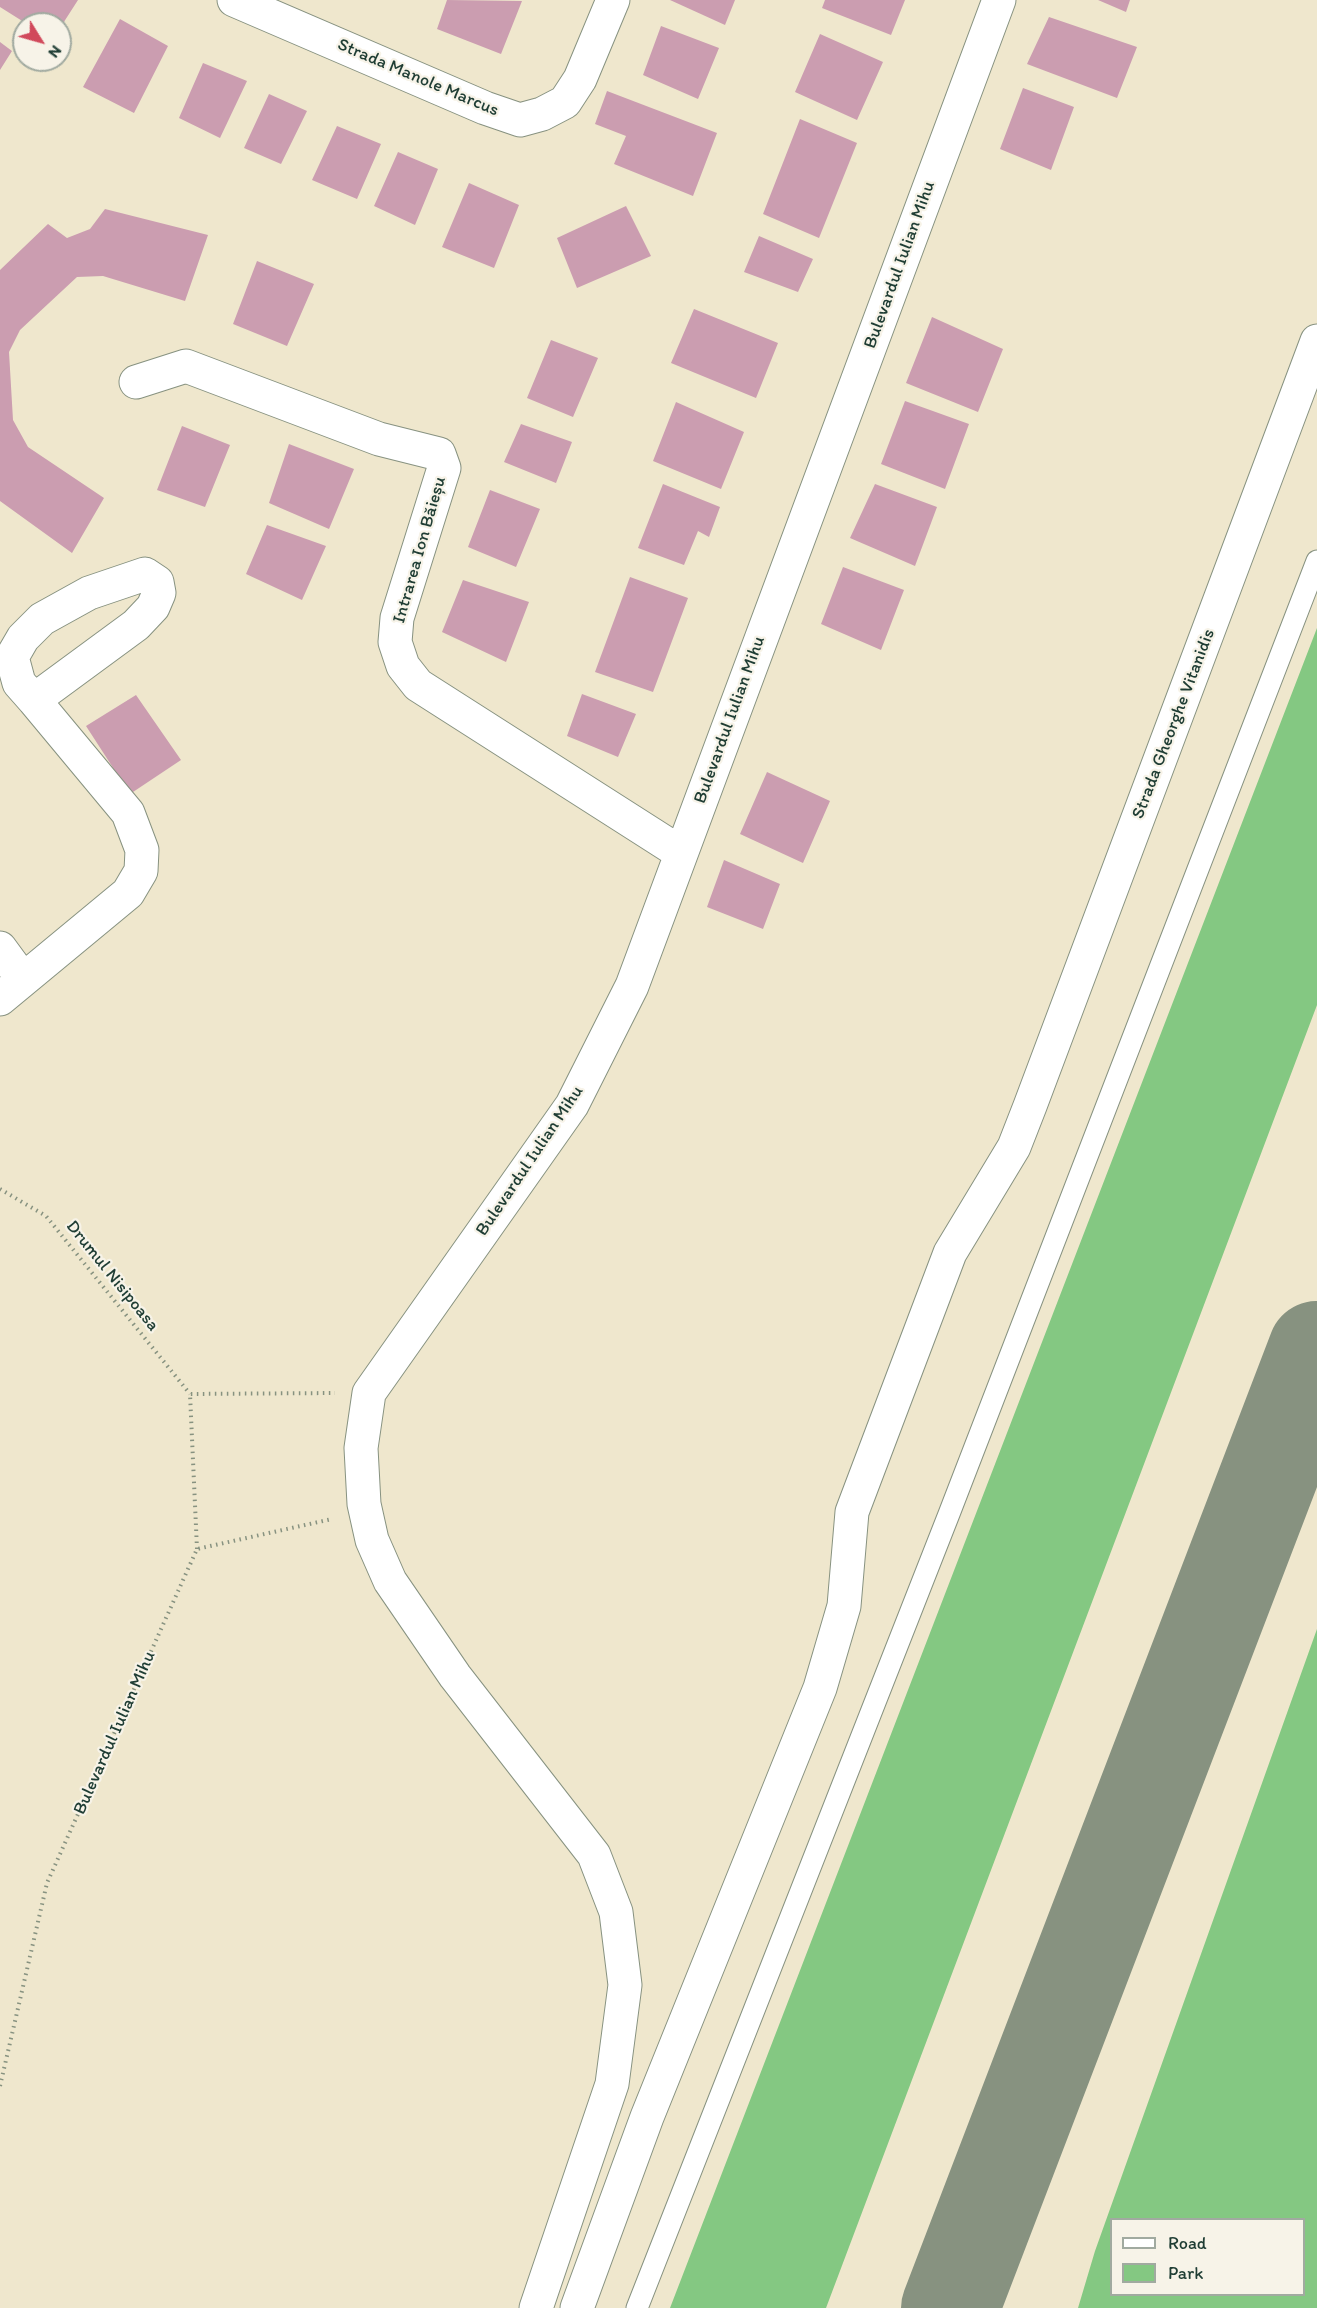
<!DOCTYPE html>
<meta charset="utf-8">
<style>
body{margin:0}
#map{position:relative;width:1317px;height:2308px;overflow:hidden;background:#efe7cd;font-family:Itim,sans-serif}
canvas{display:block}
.legend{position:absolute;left:1110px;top:2218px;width:195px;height:78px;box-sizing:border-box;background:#f7f3e8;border:2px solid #a1aaa0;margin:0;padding:8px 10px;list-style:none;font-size:18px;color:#1f3d34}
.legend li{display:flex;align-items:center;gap:12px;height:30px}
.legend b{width:30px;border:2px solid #a1aaa0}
.north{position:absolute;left:12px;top:12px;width:60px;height:60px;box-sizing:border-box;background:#f7f3e8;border:2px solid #a1aaa0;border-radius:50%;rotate:127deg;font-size:16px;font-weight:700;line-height:24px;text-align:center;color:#1f3d34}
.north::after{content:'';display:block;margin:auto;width:21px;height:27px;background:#d1495b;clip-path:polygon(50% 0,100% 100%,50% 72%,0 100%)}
</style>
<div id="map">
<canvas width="1317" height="2308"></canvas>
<ul class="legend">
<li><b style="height:8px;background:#fff"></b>Road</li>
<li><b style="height:16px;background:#84c882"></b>Park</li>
</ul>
<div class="north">N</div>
</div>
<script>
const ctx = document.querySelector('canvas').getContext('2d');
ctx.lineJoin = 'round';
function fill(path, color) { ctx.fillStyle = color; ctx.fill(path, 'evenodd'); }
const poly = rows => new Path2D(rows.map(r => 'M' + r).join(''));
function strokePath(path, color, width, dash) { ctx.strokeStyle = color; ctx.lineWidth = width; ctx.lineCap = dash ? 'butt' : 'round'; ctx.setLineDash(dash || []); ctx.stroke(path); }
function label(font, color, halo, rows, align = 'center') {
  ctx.font = font + ' Itim,sans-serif'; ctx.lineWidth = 4.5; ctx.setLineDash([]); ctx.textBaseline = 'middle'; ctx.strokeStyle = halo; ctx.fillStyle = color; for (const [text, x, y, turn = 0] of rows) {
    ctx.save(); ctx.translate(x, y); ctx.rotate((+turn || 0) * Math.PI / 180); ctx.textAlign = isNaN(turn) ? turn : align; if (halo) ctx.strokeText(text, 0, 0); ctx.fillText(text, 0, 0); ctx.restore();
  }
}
fill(poly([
 [1317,628,1317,1005,826,2308,670,2308],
 [1317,1629,1317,2308,1078,2308,1095,2251],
 [1112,2220,1304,2220,1304,2294,1112,2294]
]), '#84c882');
strokePath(poly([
 [950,2308,1317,1350]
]), '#879280', 98);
fill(poly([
 [0,0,78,0,60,28,60,24,27,24,0,7],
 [447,0,522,1,501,54,437,29],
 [670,0,735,0,725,25],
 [825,0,905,0,891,35,822,8],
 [1098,0,1130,0,1126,12],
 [1049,17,1137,47,1117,98,1027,64],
 [120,19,168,46,134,113,83,87],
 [661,26,719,48,698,99,643,75],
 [820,34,883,62,857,120,795,92],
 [0,42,12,51,0,70],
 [203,63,247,81,220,138,179,118],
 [1023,88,1074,107,1051,170,1000,149],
 [607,91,717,133,693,196,614,164,626,136,595,124],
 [269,94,307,111,281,164,244,148],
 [800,119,857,143,819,238,763,214],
 [337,126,381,144,357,199,312,180],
 [398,152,438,169,415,225,374,206],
 [469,183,519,205,494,268,442,247],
 [626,206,651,256,577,288,557,238],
 [105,209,208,235,185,301,103,276,77,277,20,330,9,352,13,420,28,447,104,498,72,553,0,501,0,270,48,224,67,238,90,229],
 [759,236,813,259,798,292,744,272],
 [257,261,314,284,287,346,233,324],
 [694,309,778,343,756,398,671,363],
 [932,317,1003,349,978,412,906,383],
 [551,340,598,358,573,417,527,398],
 [905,401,969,424,945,489,881,464],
 [676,402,744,432,721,489,653,461],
 [521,424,572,442,556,483,504,462],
 [182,426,230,445,205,507,157,490],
 [289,444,354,469,329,529,269,503],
 [663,484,720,507,709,537,698,531,684,565,638,548],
 [875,484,937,507,915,566,850,538],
 [490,490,540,509,516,567,468,547],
 [267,525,326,546,302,600,246,574],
 [843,567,904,590,881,650,821,624],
 [630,577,688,598,653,692,595,672],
 [463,580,529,602,506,662,442,632],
 [582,694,636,714,618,757,567,736],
 [136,695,181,760,130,794,86,726],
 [767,772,830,801,803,863,740,834],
 [724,860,780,884,763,929,707,907]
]), '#cb9db0');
const service = poly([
 [637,2308,949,1514,1317,561]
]);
const minor = poly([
 [234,0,485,108,520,120,542,114,565,102,580,79,613,0],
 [136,382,186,366,379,439,439,454,444,468,397,618,395,642,403,666,418,685,681,853],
 [0,948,22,978],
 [0,999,128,893,141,871,142,850,128,813,34,700,19,683,12,657,23,638,42,619,89,593,145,574,157,582,159,593,153,607,136,625,34,700],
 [536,2308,612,2084,625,1985,616,1912,594,1855,455,1676,390,1581,372,1540,364,1504,361,1448,369,1393,572,1105,632,986,999,0],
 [577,2308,647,2117,820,1688,844,1606,852,1512,950,1253,1014,1147,1030,1106,1317,341]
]);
strokePath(service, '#879280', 23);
strokePath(minor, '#879280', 35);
strokePath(poly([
 [0,1189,46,1216,190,1394],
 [197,1549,190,1394,335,1393],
 [0,2086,47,1883,197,1549,332,1519]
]), '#879280', 4, [1.5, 4.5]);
strokePath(service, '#fff', 21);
strokePath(minor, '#fff', 33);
label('18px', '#1f3d34', '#f7f3e8', [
 ["Strada Manole Marcus",418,78,23],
 ["Bulevardul Iulian Mihu",900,265,-70],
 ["Intrarea Ion Băieșu",420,550,-74],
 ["Bulevardul Iulian Mihu",730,720,-70],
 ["Strada Gheorghe Vitanidis",1174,724,-69],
 ["Bulevardul Iulian Mihu",530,1161,-56],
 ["Drumul Nisipoasa",112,1276,51],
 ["Bulevardul Iulian Mihu",115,1733,-66]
]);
</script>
